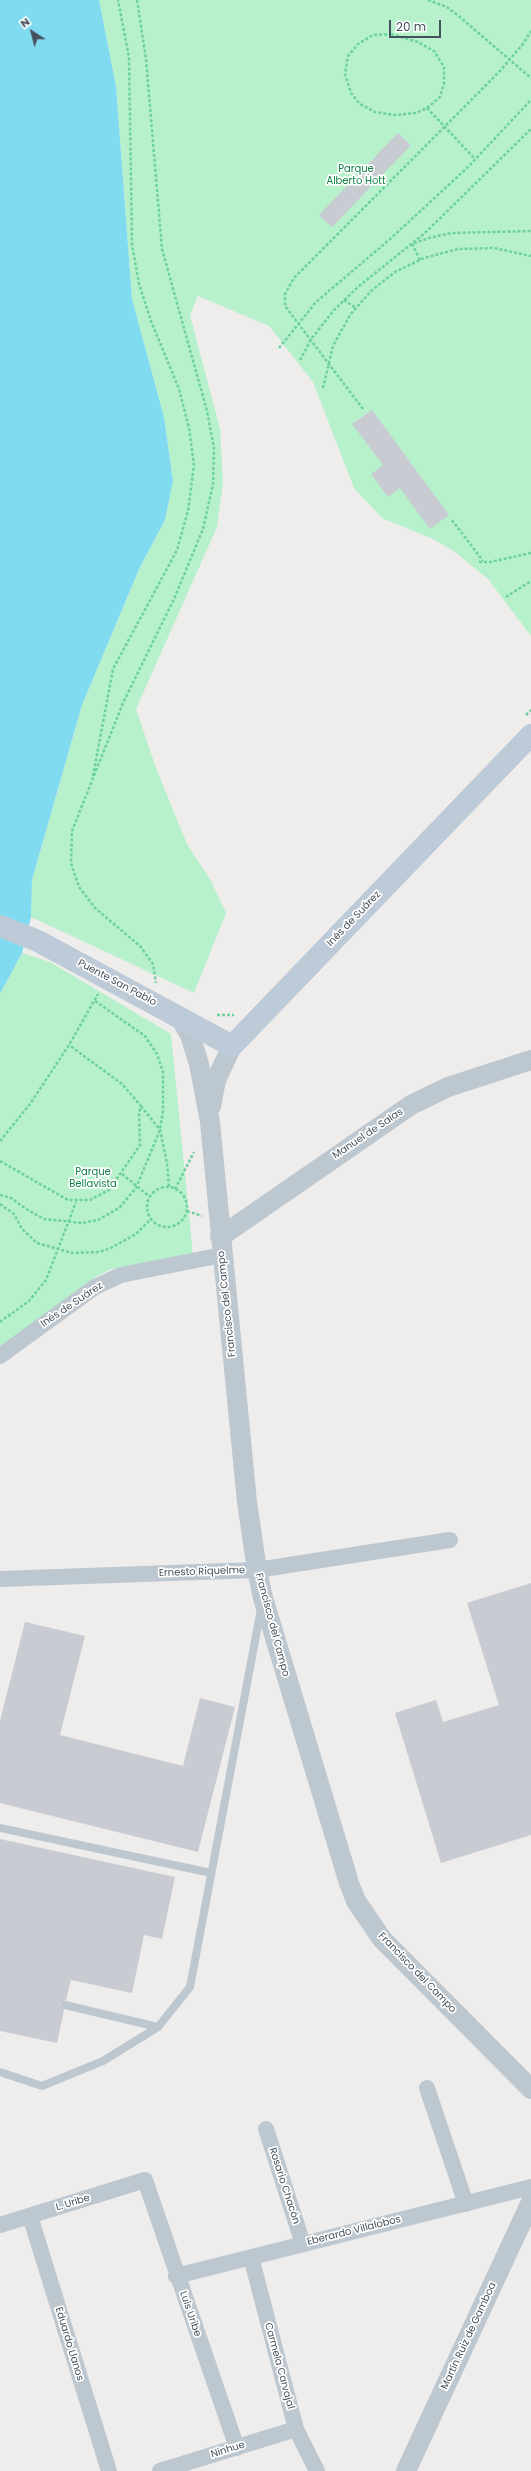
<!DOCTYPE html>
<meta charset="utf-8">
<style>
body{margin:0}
#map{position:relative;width:531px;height:2471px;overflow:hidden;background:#efecec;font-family:Poppins,sans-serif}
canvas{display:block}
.north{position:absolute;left:12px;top:12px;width:40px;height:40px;-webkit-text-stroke:3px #fff;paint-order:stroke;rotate:324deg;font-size:11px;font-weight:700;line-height:16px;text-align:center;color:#44505b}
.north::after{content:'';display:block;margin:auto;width:14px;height:18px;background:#44505b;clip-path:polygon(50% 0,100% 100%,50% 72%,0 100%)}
.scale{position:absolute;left:389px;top:20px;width:52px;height:18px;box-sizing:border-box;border:2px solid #44505b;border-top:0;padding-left:5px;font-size:12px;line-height:14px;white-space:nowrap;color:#44505b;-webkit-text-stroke:3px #fff;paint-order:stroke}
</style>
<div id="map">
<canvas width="531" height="2471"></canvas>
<div class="north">N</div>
<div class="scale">20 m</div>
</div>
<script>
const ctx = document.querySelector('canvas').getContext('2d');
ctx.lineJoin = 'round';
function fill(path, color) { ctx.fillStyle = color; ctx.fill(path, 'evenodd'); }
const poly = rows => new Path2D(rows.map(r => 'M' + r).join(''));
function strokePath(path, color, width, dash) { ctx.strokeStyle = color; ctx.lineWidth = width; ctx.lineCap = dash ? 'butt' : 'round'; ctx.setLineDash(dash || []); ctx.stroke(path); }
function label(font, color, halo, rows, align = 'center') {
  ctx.font = font + ' Poppins,sans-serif'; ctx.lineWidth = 3.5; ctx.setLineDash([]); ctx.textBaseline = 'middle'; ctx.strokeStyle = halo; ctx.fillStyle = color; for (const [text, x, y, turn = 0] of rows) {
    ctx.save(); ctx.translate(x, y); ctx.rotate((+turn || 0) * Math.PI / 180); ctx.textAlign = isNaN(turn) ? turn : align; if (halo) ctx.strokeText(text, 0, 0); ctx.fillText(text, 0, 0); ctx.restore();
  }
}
fill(poly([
 [99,0,531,0,531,636,488,579,455,552,433,539,382,518,354,488,313,382,269,326,198,296,190,315,220,429,223,483,217,527,136,709,156,768,187,844,211,881,226,913,194,993,31,917,32,880,82,705,140,567,165,520,173,481,164,417,132,299,116,86],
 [22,953,50,962,171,1034,193,1255,111,1269,94,1278,0,1348,0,994]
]), '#b6f1cc');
fill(poly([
 [0,0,99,0,116,86,132,299,164,417,173,481,165,520,140,567,82,705,32,880,31,917,22,953,0,994]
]), '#80dbf1');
fill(poly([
 [398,133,411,145,332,227,319,215],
 [372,410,449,515,430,529,400,488,388,497,371,474,383,465,352,424],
 [531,1583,531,1835,441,1863,395,1713,436,1700,443,1722,499,1705,467,1603],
 [25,1622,85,1636,60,1735,183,1766,200,1698,235,1707,198,1852,0,1803,0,1721],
 [0,1839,175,1877,162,1939,144,1935,132,1993,71,1980,66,2000,60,2004,64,2010,57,2043,0,2031]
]), '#c9cbd2');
strokePath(poly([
 [137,0,146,59,162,249,207,411,214,448,213,484,203,529,174,599,123,703,72,831,71,863,79,887,95,908,140,946,153,964,156,983],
 [428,0,447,7,461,18,531,78],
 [391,34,418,42,434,51,444,67,444,83,440,97,427,108,416,113,395,115,375,112,360,104,351,93,345,74,348,56,358,44,373,35,391,34],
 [427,108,475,159],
 [420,260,412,244,429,238,451,233,531,231],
 [344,300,356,308],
 [279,348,316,302,389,240,467,168,531,100],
 [300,360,312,338,334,310,359,286,425,233,531,129],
 [323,388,333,346,350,315,371,291,395,272,424,258,458,249,494,248,531,256],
 [363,409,285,306,285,294,294,278,500,71,523,44,531,31],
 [452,520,483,561],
 [479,562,490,562,531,553],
 [506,597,531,581],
 [526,715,531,710],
 [93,776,113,669,177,550,188,511,194,465,189,428,179,389,151,321,139,284,132,244,129,57,118,0],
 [217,1015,234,1015],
 [141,1106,160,1130,167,1163,169,1187],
 [0,1141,30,1104,69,1045,98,994],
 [0,1161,68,1200,90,1200,109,1190,140,1145,139,1113,141,1106,122,1084,69,1045],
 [122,1174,150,1197],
 '147 1207a20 20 0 1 1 40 0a20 20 0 1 1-40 0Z',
 [175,1189,194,1152],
 [0,1195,11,1198,26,1209,44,1219,82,1223,98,1220,119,1208,136,1188,160,1130,163,1111,163,1072,157,1054,145,1036,95,1001],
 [0,1204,14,1214,22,1229,37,1243,72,1253,99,1252,111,1248,136,1234,151,1219],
 [187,1211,202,1216],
 [0,1322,29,1301,46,1280,76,1202]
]), '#6dd19e', 2.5, [3, 2]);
strokePath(poly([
 [0,1828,211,1873],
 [65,2005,158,2027],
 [0,2072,42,2086,103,2061,158,2027,190,1987,261,1609]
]), '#bcc7d0', 8);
strokePath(poly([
 [0,1356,95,1287,121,1275,222,1255],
 [0,1579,257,1570,450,1540],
 [427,2088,466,2204],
 [266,2129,303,2244],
 [30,2216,109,2471],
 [0,2225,145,2180,237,2448],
 [251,2257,296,2429,317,2471],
 [176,2276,531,2187],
 [160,2471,296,2429]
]), '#bcc7d0', 16);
strokePath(poly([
 [179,1016,190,1035,199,1064,210,1122,247,1502,257,1570,263,1598,349,1883,356,1901,382,1939,531,2089],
 [211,1106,216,1080,232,1046],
 [220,1237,411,1105,448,1087,531,1060],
 [406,2471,531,2202]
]), '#bcc7d0', 20);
strokePath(poly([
 [0,926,38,941,232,1046,531,735]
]), '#bdcad7', 22);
label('10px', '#118046', '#fff', [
 ["Parque",356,169],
 ["Alberto Hott",356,181],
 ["Parque",93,1172],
 ["Bellavista",93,1184]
]);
label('10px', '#44505b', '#fff', [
 ["Inés de Suárez",354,919,-46],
 ["Puente San Pablo",117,983,28],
 ["Manuel de Salas",368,1134,-34],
 ["Francisco del Campo",227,1304,-96],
 ["Inés de Suárez",72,1305,-34],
 ["Ernesto Riquelme",202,1572,-2],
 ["Francisco del Campo",272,1625,75],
 ["Francisco del Campo",417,1973,46],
 ["Rosario Chacón",284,2186,72],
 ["L. Uribe",73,2203,-17],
 ["Eberardo Villalobos",354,2231,-14],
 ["Luis Uribe",190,2314,71],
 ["Martín Ruiz de Gamboa",469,2336,-65],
 ["Eduardo Llanos",69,2344,73],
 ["Carmela Carvajal",279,2366,75],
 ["Ninhue",228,2450,-17]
]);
</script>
